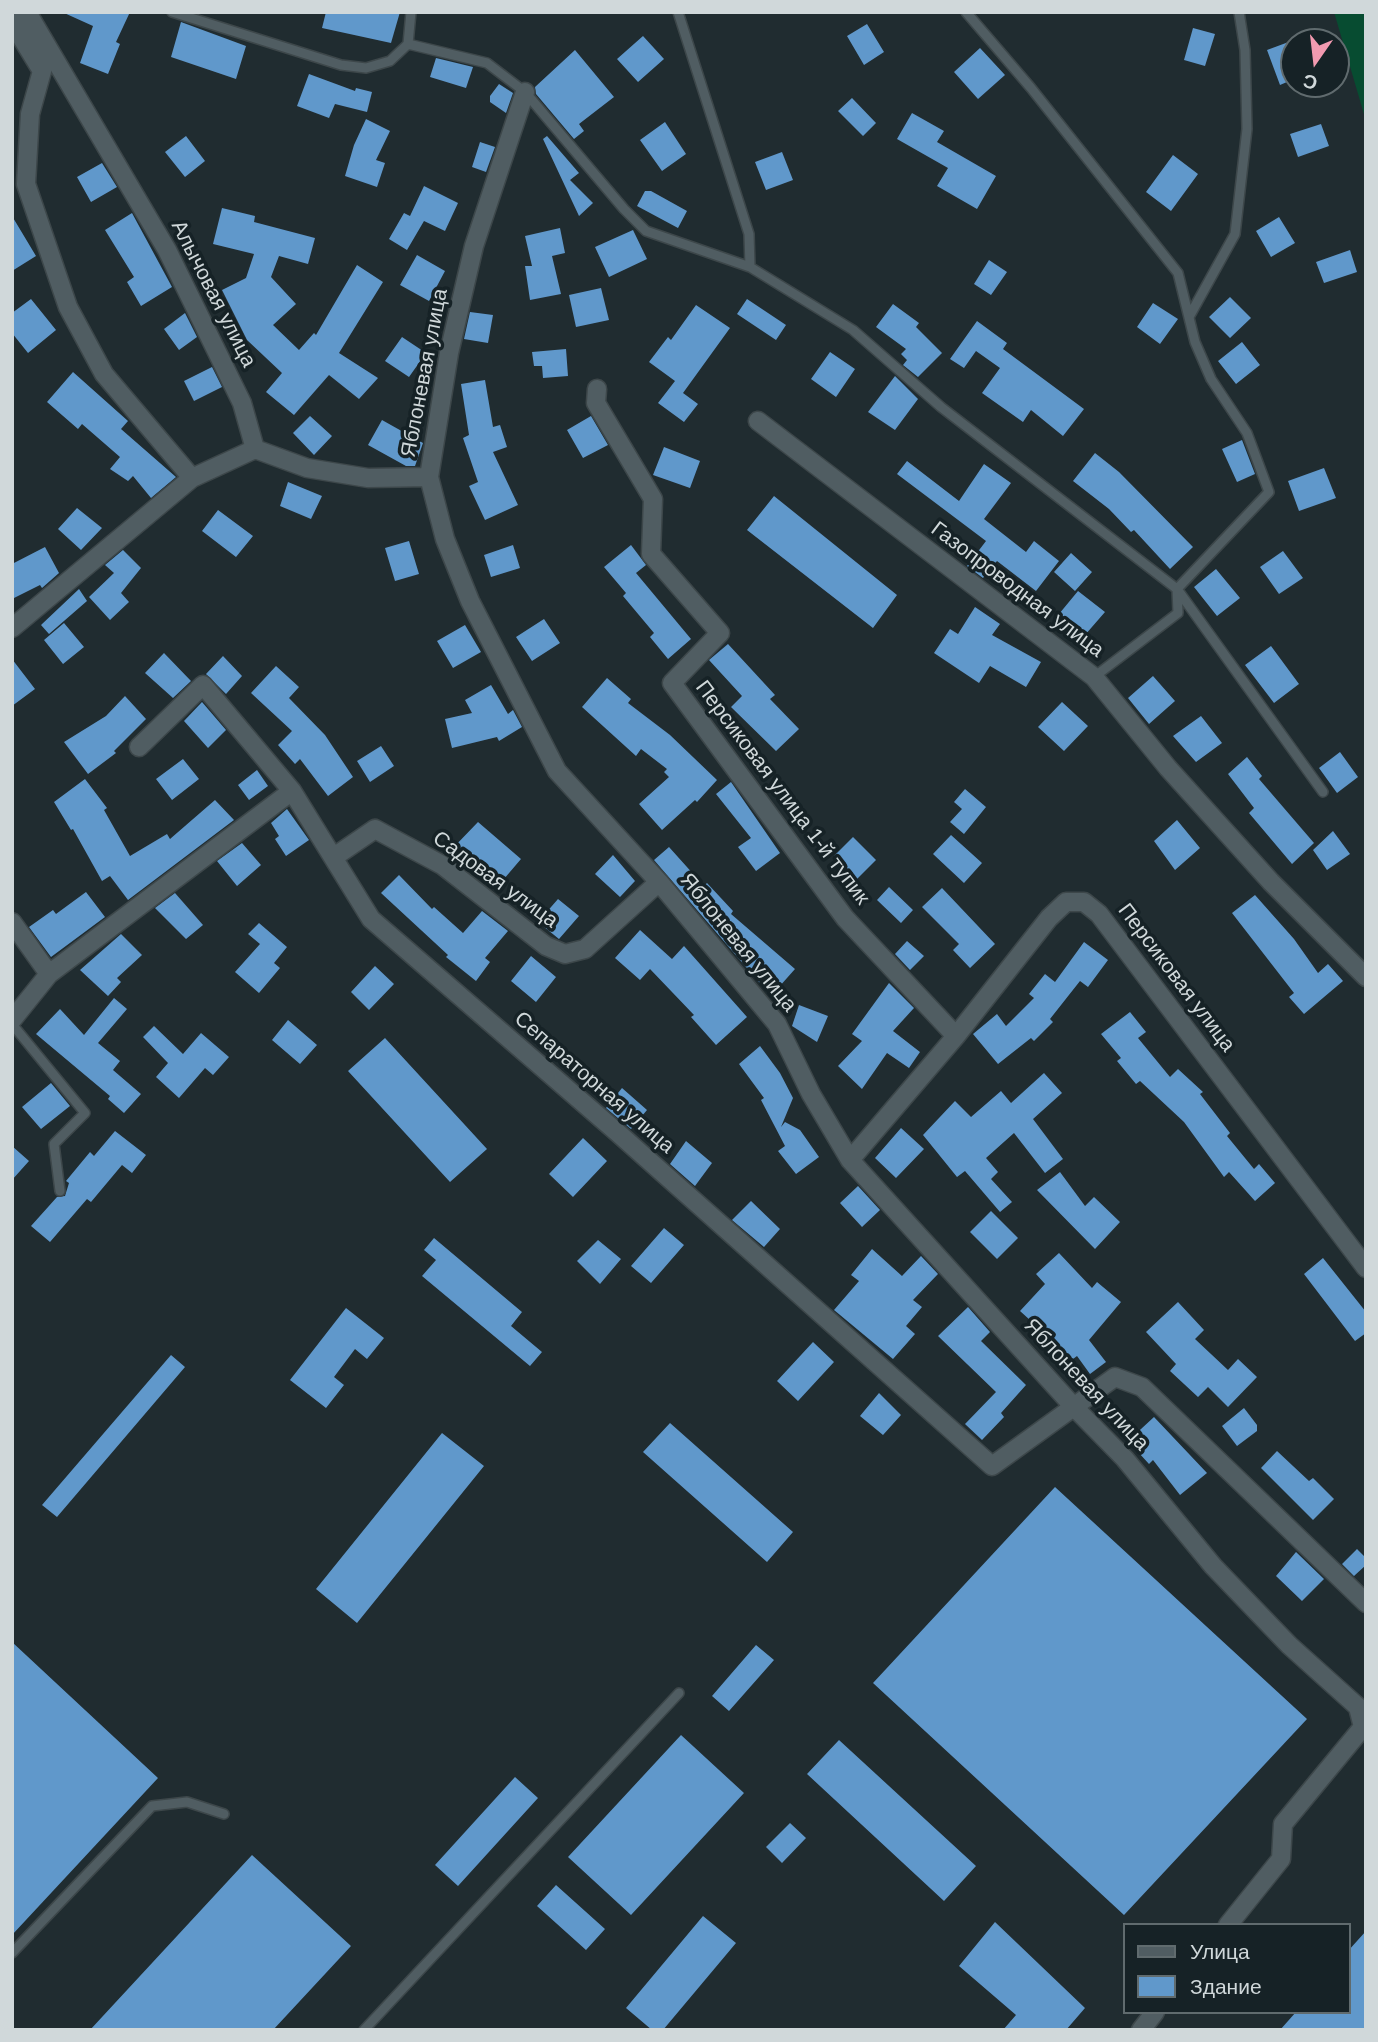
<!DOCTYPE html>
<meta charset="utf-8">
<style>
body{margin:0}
#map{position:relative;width:1378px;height:2042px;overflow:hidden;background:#202c30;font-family:Arial,sans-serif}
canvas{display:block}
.frame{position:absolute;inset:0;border:14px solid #d0d8da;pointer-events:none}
.legend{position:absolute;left:1123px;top:1923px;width:228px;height:91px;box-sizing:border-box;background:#162226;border:2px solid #606b6e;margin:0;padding:9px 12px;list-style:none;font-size:21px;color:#d0d8da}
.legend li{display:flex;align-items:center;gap:14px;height:35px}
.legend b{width:35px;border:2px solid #606b6e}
.north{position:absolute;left:1280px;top:28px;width:70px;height:70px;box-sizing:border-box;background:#162226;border:2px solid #606b6e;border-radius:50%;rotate:194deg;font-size:19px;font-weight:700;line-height:28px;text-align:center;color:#d0d8da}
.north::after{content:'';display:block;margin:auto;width:24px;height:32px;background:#f29ab0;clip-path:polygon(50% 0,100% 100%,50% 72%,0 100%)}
</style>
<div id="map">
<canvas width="1378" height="2042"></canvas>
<div class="frame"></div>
<ul class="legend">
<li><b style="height:9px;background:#505d62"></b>Улица</li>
<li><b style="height:19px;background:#6098cb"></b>Здание</li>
</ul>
<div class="north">С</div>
</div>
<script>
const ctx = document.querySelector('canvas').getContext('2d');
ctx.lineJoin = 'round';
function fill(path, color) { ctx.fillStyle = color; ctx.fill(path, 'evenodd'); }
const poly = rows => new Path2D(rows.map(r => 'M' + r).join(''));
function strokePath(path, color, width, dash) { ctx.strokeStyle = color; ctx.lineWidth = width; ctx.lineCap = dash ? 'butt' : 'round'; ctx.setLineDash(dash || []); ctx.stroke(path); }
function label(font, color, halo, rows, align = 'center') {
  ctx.font = font + ' Arial,sans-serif'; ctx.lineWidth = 7; ctx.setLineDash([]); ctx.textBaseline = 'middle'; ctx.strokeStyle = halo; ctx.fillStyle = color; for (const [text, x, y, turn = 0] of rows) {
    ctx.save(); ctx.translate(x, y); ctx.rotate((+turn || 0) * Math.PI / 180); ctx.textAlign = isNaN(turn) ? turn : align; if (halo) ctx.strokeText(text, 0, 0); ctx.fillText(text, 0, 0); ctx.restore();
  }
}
fill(poly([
 [1334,12,1366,12,1366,121]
]), '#074c31');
fill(poly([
 [62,12,130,12,116,42,120,44,108,74,80,63,93,26],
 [326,12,400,12,391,43,322,28],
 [181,22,246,46,236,79,171,57],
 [867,24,884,52,864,65,847,36],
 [1193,28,1215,34,1205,66,1184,60],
 [643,36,664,59,638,82,617,59],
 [1294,40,1294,79,1280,85,1267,50],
 [980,48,1005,75,978,99,954,72],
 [575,50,614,97,579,124,584,131,574,139,536,94,535,87],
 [436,58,473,67,466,88,430,77],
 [309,74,355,91,356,88,372,92,367,112,335,104,329,118,297,106],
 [499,84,513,93,506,113,490,102,490,96],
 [852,98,876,123,863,136,838,111],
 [912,113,944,131,937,142,996,176,977,209,937,186,948,168,897,139],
 [366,119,390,131,376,160,385,163,377,187,345,176,354,145],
 [665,122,686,154,662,171,640,140],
 [1321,124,1329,146,1298,157,1290,134],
 [186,136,205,161,185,177,165,152],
 [547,136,579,173,570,180,593,203,579,216,543,139],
 [480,142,495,147,486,172,472,167],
 [782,152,793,180,766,190,755,162],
 [1173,155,1198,174,1171,211,1146,192],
 [102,163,117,187,91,202,77,177],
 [424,186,458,203,445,231,424,221,407,250,389,239,404,213,410,216],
 [645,191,651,191,687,211,678,228,637,206],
 [222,208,255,216,254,222,315,238,308,264,279,256,271,277,296,304,273,325,299,350,314,333,316,335,357,265,383,282,339,353,378,378,359,399,329,375,294,415,266,392,282,373,247,340,222,290,246,278,254,254,213,244],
 [132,213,172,287,141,306,127,282,134,277,105,230],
 [12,216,36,256,12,271],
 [1279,217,1295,243,1271,257,1256,231],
 [560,228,565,253,552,256,561,294,530,300,525,266,532,266,525,236],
 [633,230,647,259,609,277,595,247],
 [1350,250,1357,272,1324,283,1316,262],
 [417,255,445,271,429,301,400,285],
 [989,260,1007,272,991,295,974,284],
 [601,288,609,320,576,327,569,295],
 [1230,297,1251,318,1230,338,1209,317],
 [31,299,56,330,28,353,12,333,12,313],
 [747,299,786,325,776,340,737,314],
 [1153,303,1178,319,1160,344,1137,327],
 [893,304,919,323,916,327,942,353,918,377,903,365,907,360,901,354,906,349,876,327],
 [696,305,730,328,683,393,698,404,684,422,658,403,675,381,649,362,668,337,671,340],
 [470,312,493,315,488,343,464,339],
 [185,313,197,337,179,350,164,329],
 [977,321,1007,343,1003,349,1084,409,1063,436,1031,410,1023,422,982,393,1000,368,976,351,964,368,950,359],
 [402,337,426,353,409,377,385,361],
 [1242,342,1260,365,1236,384,1218,361],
 [566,349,568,376,543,378,542,366,534,366,532,352],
 [830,352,855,369,836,397,811,379],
 [212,367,222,387,194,401,184,381],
 [73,372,128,421,121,429,176,477,151,498,133,476,128,481,110,469,120,457,82,424,78,429,47,402],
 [895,376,918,399,895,430,868,412],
 [485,380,493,427,500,425,507,447,493,452,518,505,485,520,469,486,478,482,463,438,469,435,461,384],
 [310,416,332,436,314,455,293,433],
 [591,416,608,445,583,458,567,430],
 [382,420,423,443,415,466,406,466,368,445],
 [1242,440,1255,474,1237,482,1222,449],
 [664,447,700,461,690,488,653,475],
 [1095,453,1119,472,1193,547,1170,569,1134,530,1131,532,1109,509,1073,481],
 [907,461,959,501,984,464,1011,483,984,519,1026,552,1034,541,1059,561,1036,591,997,561,983,578,967,566,986,541,897,474],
 [1324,468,1336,498,1299,511,1288,481],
 [288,482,322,496,311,519,280,506],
 [774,496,897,595,873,628,747,530],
 [77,508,102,528,81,550,58,529],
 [218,510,253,536,236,557,202,531],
 [409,541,419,574,395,581,385,548],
 [513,545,520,568,491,577,484,555],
 [631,545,646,565,636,573,691,639,668,659,650,637,654,633,623,596,626,593,604,567],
 [45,547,59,573,42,588,40,585,12,599,12,564],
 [123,550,141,568,121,593,129,602,110,620,89,597,114,573,105,565],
 [1283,551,1303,578,1279,594,1260,567],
 [1071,553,1092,572,1075,591,1054,572],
 [1216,569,1240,598,1217,616,1194,587],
 [79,589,87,601,49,634,41,625],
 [1078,591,1105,612,1085,635,1059,614],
 [975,607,1000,624,992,635,1041,662,1026,687,990,666,979,683,934,653,950,629,958,634],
 [544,619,560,643,532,661,516,637],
 [64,623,84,647,63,664,44,640],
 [465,625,481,652,453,668,437,641],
 [728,644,775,695,770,699,799,729,776,751,731,707,742,696,709,660],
 [1271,646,1299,684,1274,703,1245,665],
 [164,653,191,681,173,698,145,673],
 [223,656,242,676,226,694,206,674],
 [12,659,35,689,12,706],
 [276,666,299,687,289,698,325,735,353,777,328,796,300,759,295,764,278,745,292,731,251,693],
 [1153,676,1175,701,1149,724,1128,698],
 [607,678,631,699,628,703,670,735,717,780,697,802,695,800,662,830,639,804,669,777,664,772,667,769,641,749,636,756,582,707],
 [491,685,508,714,513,710,522,727,499,741,497,737,452,748,445,719,472,713,465,700],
 [125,696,146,719,114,751,116,753,88,774,64,742,106,716],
 [202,702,226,730,208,748,184,721],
 [1062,702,1088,726,1064,751,1038,727],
 [1201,716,1222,743,1196,762,1173,736],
 [381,746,394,766,370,782,357,761],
 [1340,752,1358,777,1337,793,1319,768],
 [1247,757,1262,776,1259,779,1314,843,1292,864,1249,813,1254,808,1228,774],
 [183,759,199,779,172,800,156,779],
 [257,770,268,786,249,800,238,785],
 [85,779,107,808,104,810,130,856,167,834,170,839,215,800,234,820,128,900,110,876,102,881,73,829,71,830,54,802],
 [731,782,780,853,756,871,738,847,751,838,716,794],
 [965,789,986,807,964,834,950,822,962,809,954,802],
 [287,809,309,840,286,856,275,839,279,836,271,823],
 [1177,820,1200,848,1175,870,1154,841],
 [478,822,521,859,498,886,476,866,473,869,452,849],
 [1333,831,1350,854,1327,870,1313,850],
 [951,835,982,863,964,883,933,854],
 [853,837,876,860,857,879,834,856],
 [242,843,261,865,237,886,217,861],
 [669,847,704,886,707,883,733,911,731,914,795,969,771,996,654,860],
 [613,855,635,881,620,897,595,874],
 [399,875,432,909,434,907,463,933,482,911,508,931,485,958,490,962,476,981,446,957,448,955,381,893],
 [889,887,913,910,901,923,877,900],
 [942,888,995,944,970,968,953,950,959,944,922,907],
 [86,892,105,917,51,957,29,927,53,910,56,914],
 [175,893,203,925,186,939,155,908],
 [1255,895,1294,939,1318,973,1328,964,1343,981,1304,1014,1289,997,1294,993,1232,913],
 [558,899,579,916,559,939,538,922],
 [259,923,287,947,274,963,280,968,259,993,235,972,260,944,248,934],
 [640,930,672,959,684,946,747,1017,716,1045,691,1017,694,1015,650,969,640,980,615,958],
 [121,934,142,955,117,978,121,982,108,996,80,970],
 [907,941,924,956,910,970,895,954],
 [1084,942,1108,960,1088,987,1080,981,1050,1019,1053,1022,1034,1041,1031,1038,998,1064,973,1034,997,1014,1006,1026,1034,998,1029,994,1045,974,1055,982],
 [531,956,556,977,536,1002,511,981],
 [375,966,394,984,369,1010,351,992],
 [889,983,914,1008,893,1031,920,1052,909,1068,887,1053,862,1089,838,1066,862,1041,852,1034],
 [114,998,127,1009,98,1043,120,1061,113,1070,141,1094,124,1113,108,1099,110,1096,36,1034,60,1009,84,1035],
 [799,1005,828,1016,817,1042,792,1026],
 [1130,1012,1146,1032,1138,1038,1170,1077,1178,1069,1203,1092,1200,1094,1230,1133,1227,1136,1254,1169,1259,1164,1275,1183,1255,1201,1229,1172,1224,1177,1184,1122,1140,1081,1136,1084,1117,1061,1121,1058,1101,1034],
 [288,1020,317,1045,300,1064,272,1040],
 [154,1026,183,1054,201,1033,229,1057,213,1075,205,1068,179,1098,156,1077,168,1063,143,1037],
 [385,1038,487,1149,450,1182,348,1071],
 [760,1046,780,1073,793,1098,781,1127,785,1122,800,1130,819,1157,796,1174,778,1151,785,1146,761,1100,764,1098,739,1064],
 [1044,1073,1062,1093,1033,1119,1063,1159,1045,1173,1014,1133,986,1158,998,1172,991,1179,1012,1202,1000,1212,965,1171,957,1177,923,1135,955,1101,971,1117,1001,1091,1011,1103],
 [51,1083,70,1106,41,1129,22,1107],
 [622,1088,647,1110,631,1129,606,1108],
 [901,1128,924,1149,896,1178,875,1158],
 [115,1131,146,1155,132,1173,122,1165,91,1202,87,1199,50,1242,31,1226,57,1197,65,1196,69,1183,66,1181,90,1152,94,1156],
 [583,1138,607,1161,573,1197,549,1174],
 [686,1141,712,1163,695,1186,670,1164],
 [12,1146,29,1161,12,1180],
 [1060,1172,1085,1206,1094,1197,1120,1222,1095,1249,1037,1190],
 [858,1186,880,1210,862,1227,840,1203],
 [751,1201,780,1229,764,1247,732,1220],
 [991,1211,1018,1238,997,1259,970,1232],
 [664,1228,684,1245,651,1283,631,1266],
 [434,1238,522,1312,511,1326,542,1352,530,1366,422,1276,436,1260,424,1250],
 [598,1240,621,1259,600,1284,577,1261],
 [872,1249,902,1276,921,1256,938,1274,913,1300,922,1307,906,1326,915,1334,893,1359,834,1310,859,1281,851,1275],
 [1059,1253,1092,1288,1097,1282,1121,1302,1089,1340,1106,1362,1090,1374,1077,1356,1073,1359,1020,1311,1045,1284,1036,1274],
 [1323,1258,1366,1312,1366,1333,1355,1341,1304,1274],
 [1178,1302,1204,1330,1195,1339,1228,1370,1238,1359,1257,1377,1228,1407,1208,1387,1198,1397,1170,1371,1176,1364,1146,1332],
 [968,1307,990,1332,981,1341,1026,1385,1001,1413,1004,1417,982,1440,965,1424,996,1392,938,1336],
 [346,1308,384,1338,367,1359,355,1349,334,1377,344,1385,326,1408,290,1380],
 [813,1342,834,1362,798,1401,777,1381],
 [171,1355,185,1367,57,1517,42,1505],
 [879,1393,901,1415,883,1435,860,1416],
 [1244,1408,1257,1425,1257,1431,1237,1446,1222,1426],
 [1154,1417,1207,1473,1180,1495,1153,1460,1149,1464,1128,1441],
 [670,1423,793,1532,767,1562,643,1452],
 [442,1433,484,1466,357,1623,316,1589],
 [1277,1451,1309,1481,1313,1478,1334,1499,1313,1520,1261,1468],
 [1055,1487,1307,1719,1124,1915,873,1683],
 [1357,1549,1366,1558,1366,1565,1354,1576,1342,1564],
 [1296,1552,1324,1579,1302,1601,1276,1576],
 [12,1642,158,1778,12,1935],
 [756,1645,774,1660,729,1711,712,1696],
 [681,1735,744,1793,631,1915,568,1857],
 [839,1740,976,1866,944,1901,807,1774],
 [515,1777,538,1798,458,1886,435,1865],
 [790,1823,806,1838,782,1863,766,1847],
 [252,1855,351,1946,273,2030,90,2030],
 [556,1885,605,1929,586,1950,537,1906],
 [703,1916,736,1943,663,2030,652,2030,626,2008],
 [995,1922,1085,2008,1066,2030,1003,2030,1016,2015,959,1966],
 [1366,1931,1366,2030,1280,2030,1296,2012,1348,2012,1348,1951]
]), '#6098cb');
const service = poly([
 [172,12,341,65,366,68,390,61,408,44,487,63,525,92,624,209,646,231,750,267,853,330,941,407,1177,589,1323,792],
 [678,12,749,234,750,267],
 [966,12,1031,88,1178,273,1195,342,1211,379,1247,433,1269,492,1177,589,1178,613,1094,677],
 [408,44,411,12],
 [1189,317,1235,234,1247,129,1245,50,1239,12],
 [12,1024,85,1113,54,1144,60,1191],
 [12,1953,152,1806,187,1802,224,1814],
 [364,2030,679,1693]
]);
const minor = poly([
 [14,12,20,35,42,71,30,114,26,184,68,307,104,374,192,478],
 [27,12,167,250,242,403,255,449,307,468,368,478,429,477],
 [525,92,474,246,449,353,429,477,445,539,470,601,557,771,659,882,777,1024,811,1094,850,1160,1073,1406,1125,1459,1213,1566,1289,1645,1358,1707,1363,1727,1283,1824,1281,1859,1228,1925],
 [597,389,596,403,653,499,651,554,720,633,672,683,845,918,956,1036],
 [758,421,1094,677,1168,768,1271,882,1366,977],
 [12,628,192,478,255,449],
 [139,747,203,685,292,791,371,919,618,1133,992,1466,1115,1377,1142,1387,1366,1603],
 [334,857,375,829,442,865,546,946,565,954,585,949,659,882],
 [12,922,49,974],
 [12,1020,49,974,292,791],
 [850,1160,956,1036,1049,918,1066,902,1084,902,1099,914,1366,1268],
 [1141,2030,1155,2012]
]);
strokePath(service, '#3d474a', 12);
strokePath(minor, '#3d474a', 21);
strokePath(service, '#505d62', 9);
strokePath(minor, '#505d62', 18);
label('21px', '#d0d8da', '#162226', [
 ["Алычовая улица",213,294,63],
 ["Яблоневая улица",425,373,-79],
 ["Газопроводная улица",1017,590,37],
 ["Персиковая улица 1-й тупик",782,793,53],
 ["Садовая улица",495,880,36],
 ["Яблоневая улица",738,943,51],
 ["Персиковая улица",1176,978,53],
 ["Сепараторная улица",594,1083,41],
 ["Яблоневая улица",1086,1385,47]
]);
</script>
